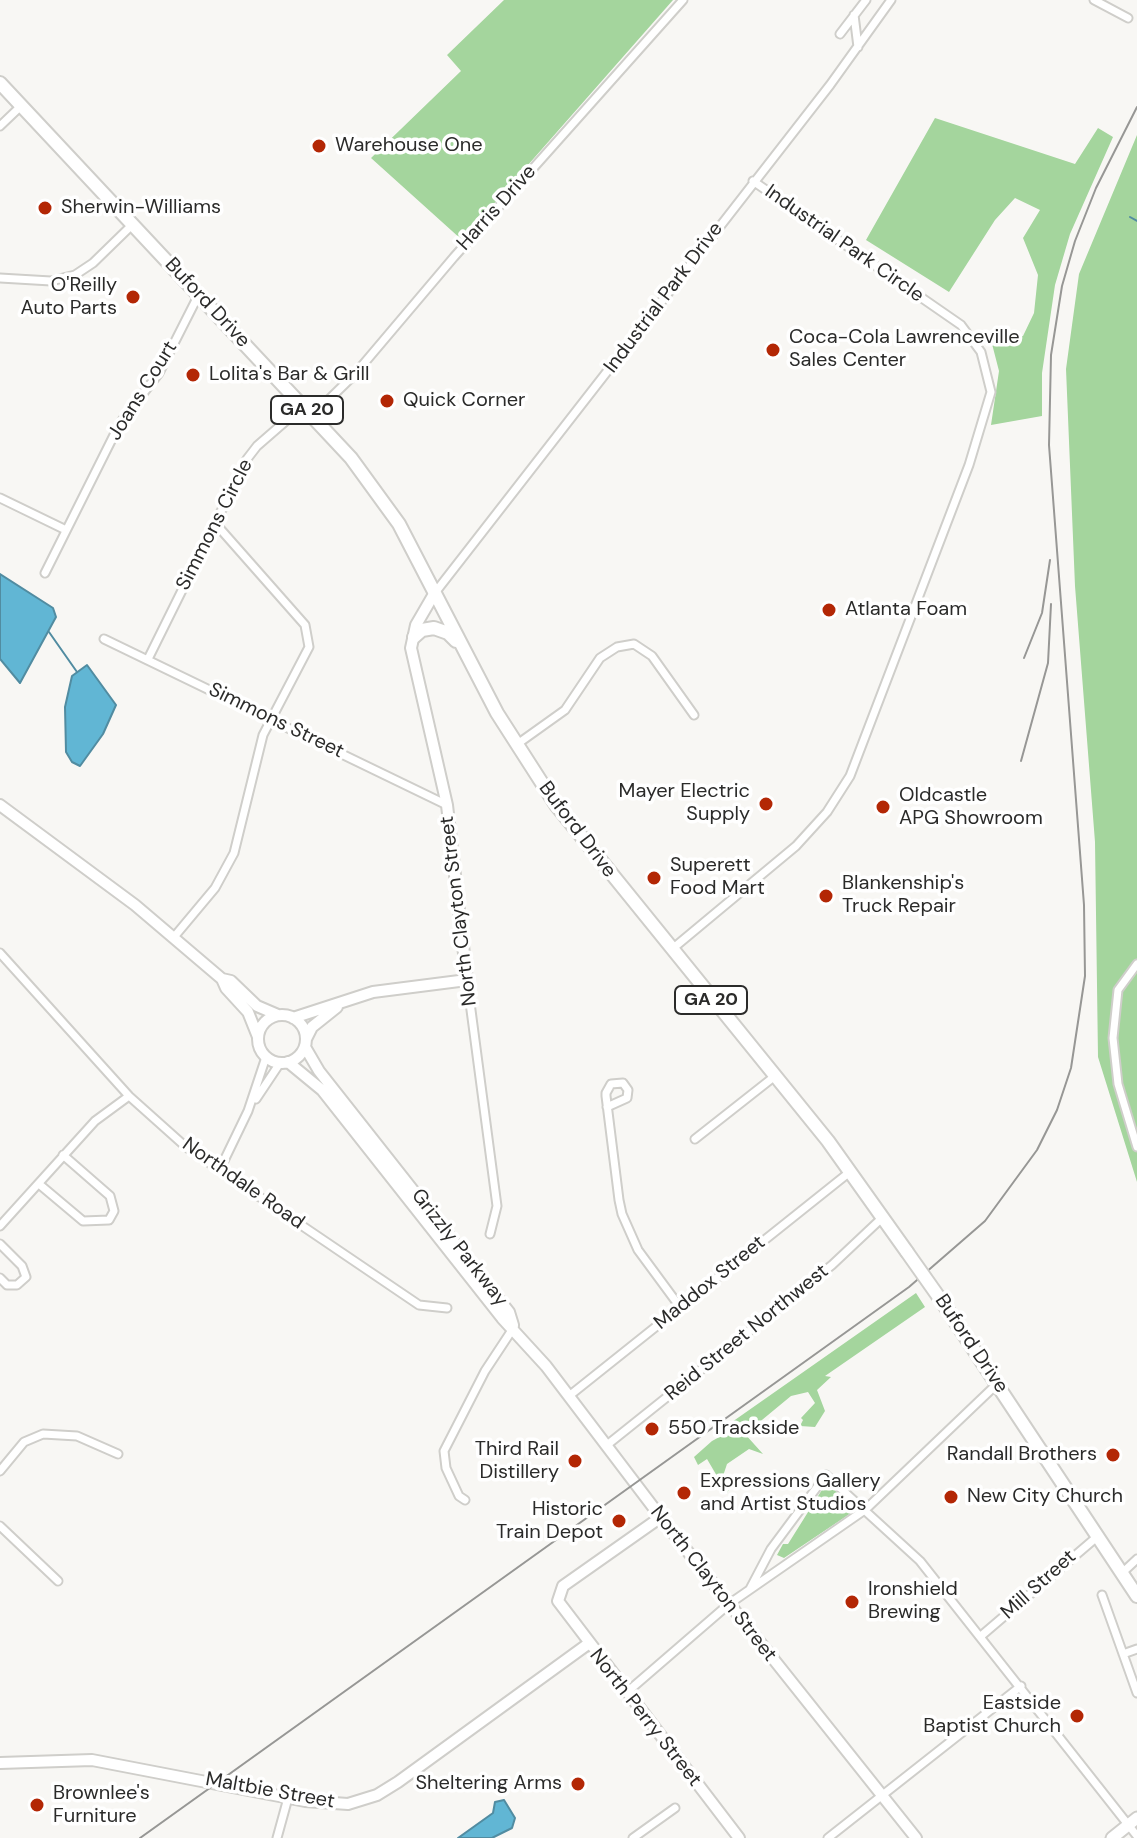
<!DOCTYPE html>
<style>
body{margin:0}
canvas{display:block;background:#f8f7f4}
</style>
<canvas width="1137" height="1838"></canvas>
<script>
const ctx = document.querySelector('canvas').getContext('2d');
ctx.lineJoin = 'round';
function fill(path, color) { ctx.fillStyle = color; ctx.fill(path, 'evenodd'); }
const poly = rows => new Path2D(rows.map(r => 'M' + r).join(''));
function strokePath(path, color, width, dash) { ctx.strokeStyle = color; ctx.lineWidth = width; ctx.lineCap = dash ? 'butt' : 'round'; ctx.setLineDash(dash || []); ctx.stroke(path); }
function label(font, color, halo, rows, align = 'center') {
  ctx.font = font + ' "DM Sans",sans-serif'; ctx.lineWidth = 7; ctx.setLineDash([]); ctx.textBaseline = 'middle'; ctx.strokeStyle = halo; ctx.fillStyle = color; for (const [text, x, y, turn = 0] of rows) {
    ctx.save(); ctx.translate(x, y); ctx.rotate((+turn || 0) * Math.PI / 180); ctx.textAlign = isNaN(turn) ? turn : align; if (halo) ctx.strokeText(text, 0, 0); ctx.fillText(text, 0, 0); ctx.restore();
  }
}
fill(poly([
 [504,0,673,0,462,240,371,158,461,71,447,55],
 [935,118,1075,164,1098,128,1113,137,1070,234,1055,285,1042,373,1042,416,991,425,999,371,991,340,1023,336,1034,313,1038,275,1023,238,1040,210,1015,198,995,220,949,292,866,240],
 [1137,135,1137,1182,1098,1057,1095,842,1075,586,1066,369,1079,274],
 [916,1293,925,1307,825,1376,831,1377,817,1390,825,1411,815,1427,800,1426,803,1420,801,1418,815,1403,808,1392,791,1396,745,1434,763,1454,749,1449,727,1464,723,1476,730,1488,727,1493,707,1459,698,1465,694,1457,712,1441,725,1434,722,1429],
 [825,1485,832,1487,854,1511,784,1558,777,1555,783,1544,788,1544]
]), '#a4d59d');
const water = poly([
 [0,574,53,608,56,617,20,683,0,659,0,574],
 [87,665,116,705,103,734,80,766,72,762,66,752,65,707,72,676,87,665],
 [504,1800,515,1818,512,1828,492,1838,458,1838,493,1813,495,1802,504,1800]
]);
fill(water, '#61b6d4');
strokePath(water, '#518ca1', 2);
strokePath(poly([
 [1130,217,1137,221],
 [49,632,77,672]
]), '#518ca1', 2);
const street = poly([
 [1094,0,1128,18],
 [854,15,858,47],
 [840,34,866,0],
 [0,126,21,106],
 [0,278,51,281,75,275,93,263,132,225],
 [312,416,355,374,454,257,683,0],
 [0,498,66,530],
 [45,573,120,423,159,373,198,296],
 [434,594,830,85,891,0],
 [104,639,447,805],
 [148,659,247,459,257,446,303,406],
 [516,745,565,710,600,658,617,647,634,644,652,656,694,715],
 [174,937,215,888,234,853,263,735,309,647,305,625,215,523],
 [671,950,796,846,827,812,850,776,969,465,991,392,981,352,961,325,753,181],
 [0,953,129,1096,186,1147,419,1305,447,1308],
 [1137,964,1118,990,1113,1038,1118,1084,1137,1147],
 [467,980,497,1206,490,1234],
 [256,1099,280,1063],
 [607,1107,627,1098,628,1090,623,1083,611,1084,606,1093,606,1096,619,1200,622,1214,638,1250,680,1307],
 [695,1139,775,1076],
 [220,1169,248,1111,266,1057],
 [39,1184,83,1221,109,1220,114,1211,110,1196,63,1155],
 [0,1226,95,1121,129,1096],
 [0,1244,22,1266,26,1277,17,1285,7,1285,0,1278],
 [569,1396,851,1171],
 [607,1445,832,1265,883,1217],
 [0,1471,24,1442,43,1434,77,1436,118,1454],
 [465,1500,459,1496,446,1468,444,1451,485,1371,514,1327],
 [0,1526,58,1581],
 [1122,1573,1137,1559],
 [750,1589,771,1549,826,1475,920,1561,1137,1836],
 [1102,1595,1137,1693],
 [981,1636,1098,1536],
 [1123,1654,1137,1649],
 [626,1693,729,1604,866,1509,998,1383],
 [277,1838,288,1798],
 [633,1838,675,1808],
 [828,1838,1021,1686]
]);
const secondary = poly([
 [0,805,135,905,222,979,226,988,248,1012,258,1037],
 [222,979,231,981,257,1006,278,1015],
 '258 1039a24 24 0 1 1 48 0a24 24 0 1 1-48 0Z',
 [293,1018,373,992,467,980,447,805,411,648,416,625,434,594],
 [306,1039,312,1027,337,1007],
 [305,1047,319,1071,509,1312,513,1325],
 [288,1062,322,1090,502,1318,546,1366,669,1528,916,1838],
 [661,1517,563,1586,558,1601,739,1838],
 [0,1763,92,1760,305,1801,348,1804,377,1795,398,1782,588,1644]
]);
const primary = poly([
 [1112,1838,1137,1818]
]);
const highway = poly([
 [0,83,351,458,399,524,497,713,556,805,828,1141,907,1252],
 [414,637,422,630,434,628,448,633,456,641],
 [943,1303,1137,1596]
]);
strokePath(street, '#cfceca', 11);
strokePath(secondary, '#cfceca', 14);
strokePath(primary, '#cfceca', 15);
strokePath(highway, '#cfceca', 16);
strokePath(street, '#fff', 7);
strokePath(secondary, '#fff', 10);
strokePath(primary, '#fff', 11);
strokePath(highway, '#fff', 12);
strokePath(poly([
 [1024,658,1042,613,1050,560],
 [1021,761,1048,663,1051,604],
 [140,1838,909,1287,985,1221,1037,1150,1057,1110,1071,1068,1085,976,1084,905,1049,445,1051,355,1062,286,1075,241,1096,188,1137,107]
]), '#979795', 2);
const highwayBridge = poly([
 [907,1252,943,1303]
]);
strokePath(highwayBridge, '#cfceca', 16, []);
strokePath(highwayBridge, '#fff', 12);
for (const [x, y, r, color] of [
 [319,146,8,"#b32705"],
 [45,208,8,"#b32705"],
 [133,297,8,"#b32705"],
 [773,350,8,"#b32705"],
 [193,375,8,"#b32705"],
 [387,401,8,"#b32705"],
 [829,610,8,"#b32705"],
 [766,804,8,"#b32705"],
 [883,807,8,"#b32705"],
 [654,878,8,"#b32705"],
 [826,896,8,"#b32705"],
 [652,1429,8,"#b32705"],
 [1113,1455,8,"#b32705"],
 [575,1461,8,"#b32705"],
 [684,1493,8,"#b32705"],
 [951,1497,8,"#b32705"],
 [619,1521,8,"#b32705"],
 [852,1602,8,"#b32705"],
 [1077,1716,8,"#b32705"],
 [578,1784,8,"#b32705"],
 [37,1805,8,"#b32705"]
]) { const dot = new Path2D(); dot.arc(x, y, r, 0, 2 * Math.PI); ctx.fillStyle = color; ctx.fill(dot); strokePath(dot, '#fff', 3); }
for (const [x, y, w] of [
 [307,410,72],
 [711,1000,72]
]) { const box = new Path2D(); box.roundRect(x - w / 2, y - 14, w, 28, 6); ctx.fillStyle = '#fff'; ctx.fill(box); strokePath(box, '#2b2b2a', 2); }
label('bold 18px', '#2b2b2a', null, [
 ["GA 20",307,410],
 ["GA 20",711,1000]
]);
label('20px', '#2b2b2a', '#fff', [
 ["Warehouse One",335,146],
 ["Sherwin-Williams",61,208],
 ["O'Reilly",117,286,"right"],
 ["Auto Parts",117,309,"right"],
 ["Coca-Cola Lawrenceville",789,338],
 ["Sales Center",789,361],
 ["Lolita's Bar & Grill",209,375],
 ["Quick Corner",403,401],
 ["Atlanta Foam",845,610],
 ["Mayer Electric",750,792,"right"],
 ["Supply",750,815,"right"],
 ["Oldcastle",899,796],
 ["APG Showroom",899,819],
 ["Superett",670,866],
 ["Food Mart",670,889],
 ["Blankenship's",842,884],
 ["Truck Repair",842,907],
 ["550 Trackside",668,1429],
 ["Third Rail",559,1450,"right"],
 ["Distillery",559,1473,"right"],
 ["Randall Brothers",1097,1455,"right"],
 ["Expressions Gallery",700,1482],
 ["and Artist Studios",700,1505],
 ["New City Church",967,1497],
 ["Historic",603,1510,"right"],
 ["Train Depot",603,1533,"right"],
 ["Ironshield",868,1590],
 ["Brewing",868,1613],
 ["Eastside",1061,1704,"right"],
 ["Baptist Church",1061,1727,"right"],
 ["Sheltering Arms",562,1784,"right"],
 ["Brownlee's",53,1794],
 ["Furniture",53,1817]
], 'left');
label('20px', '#2b2b2a', '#fff', [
 ["Harris Drive",497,208,-48],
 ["Industrial Park Circle",844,244,35],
 ["Industrial Park Drive",664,298,-53],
 ["Buford Drive",207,303,47],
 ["Joans Court",143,391,-58],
 ["Simmons Circle",215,525,-63],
 ["Simmons Street",276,721,26],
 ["Buford Drive",577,830,53],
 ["North Clayton Street",459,911,-97],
 ["Northdale Road",243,1184,35],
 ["Grizzly Parkway",459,1248,52],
 ["Maddox Street",710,1283,-39],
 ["Reid Street Northwest",747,1333,-39],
 ["Buford Drive",971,1344,56],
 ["North Clayton Street",713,1584,52],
 ["Mill Street",1039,1585,-42],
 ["North Perry Street",645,1718,52],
 ["Maltbie Street",270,1791,10]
]);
</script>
